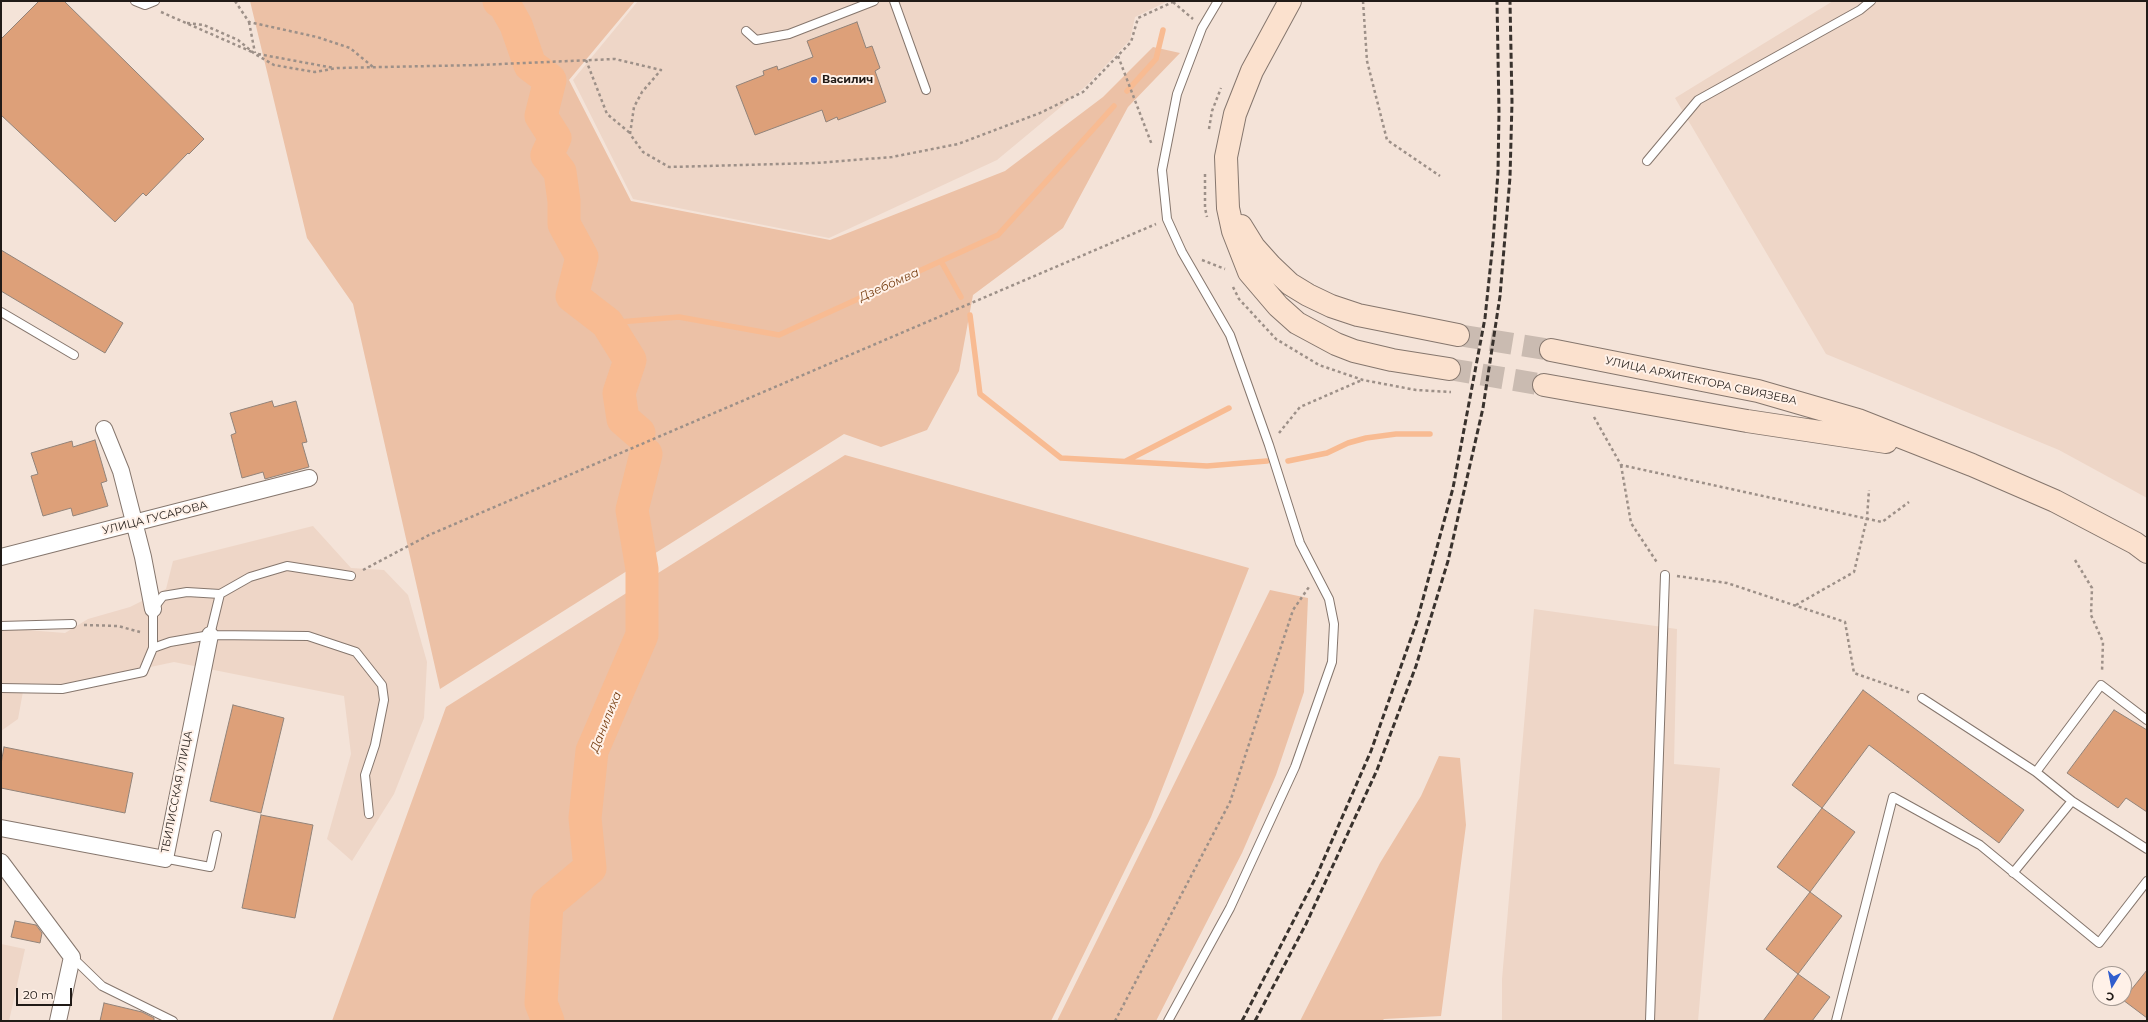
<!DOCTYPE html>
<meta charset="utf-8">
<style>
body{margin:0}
#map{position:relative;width:2148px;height:1022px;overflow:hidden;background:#f4e3d8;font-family:Montserrat,sans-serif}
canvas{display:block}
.frame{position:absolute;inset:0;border:2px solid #211b17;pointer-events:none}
.north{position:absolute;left:2092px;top:966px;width:40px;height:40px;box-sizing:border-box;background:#fff1e8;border:1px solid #a69b94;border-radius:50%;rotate:190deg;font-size:11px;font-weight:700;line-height:16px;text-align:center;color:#211b17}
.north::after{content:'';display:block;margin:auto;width:14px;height:18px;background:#305dcd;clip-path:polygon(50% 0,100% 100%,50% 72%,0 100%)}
.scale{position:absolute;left:16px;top:988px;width:56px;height:18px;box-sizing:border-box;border:2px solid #211b17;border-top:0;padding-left:5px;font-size:12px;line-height:14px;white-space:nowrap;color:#211b17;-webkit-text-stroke:3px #fff1e8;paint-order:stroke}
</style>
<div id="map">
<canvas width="2148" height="1022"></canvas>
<div class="frame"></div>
<div class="north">С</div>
<div class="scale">20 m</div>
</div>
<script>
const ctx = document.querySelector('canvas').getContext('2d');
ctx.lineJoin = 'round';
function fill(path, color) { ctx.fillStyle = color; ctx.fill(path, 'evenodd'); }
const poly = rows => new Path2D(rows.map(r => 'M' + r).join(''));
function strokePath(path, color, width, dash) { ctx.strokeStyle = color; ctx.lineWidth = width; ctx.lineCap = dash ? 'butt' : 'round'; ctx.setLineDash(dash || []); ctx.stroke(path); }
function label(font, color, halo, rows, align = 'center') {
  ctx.font = font + ' Montserrat,sans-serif'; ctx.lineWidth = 4; ctx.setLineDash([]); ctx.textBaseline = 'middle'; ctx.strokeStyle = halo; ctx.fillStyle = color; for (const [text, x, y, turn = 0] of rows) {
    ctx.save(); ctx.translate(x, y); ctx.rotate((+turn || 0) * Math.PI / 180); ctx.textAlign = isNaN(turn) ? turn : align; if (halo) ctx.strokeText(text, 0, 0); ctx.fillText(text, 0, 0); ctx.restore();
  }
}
fill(poly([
 [638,1,1168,1,1135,17,1130,40,1086,86,997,160,829,238,633,199,573,80],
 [1833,1,2147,1,2147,498,2059,450,1826,354,1675,98],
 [313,526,351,568,384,570,408,595,427,662,424,718,394,794,352,861,327,839,351,754,344,696,174,662,75,683,24,686,18,719,1,731,1,628,65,633,88,619,130,607,166,589,173,561],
 [1534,609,1677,629,1674,764,1720,768,1698,1021,1502,1021,1502,979],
 [1,944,25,949,9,1021,1,1021]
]), '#eed6c7');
fill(poly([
 [250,1,635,1,569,80,631,201,830,240,1005,171,1103,97,1153,47,1180,53,1128,107,1063,228,973,295,959,371,927,430,881,447,844,434,440,689,353,304,307,238],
 [845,455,1249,568,1151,817,1051,1021,332,1021,446,707],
 [1270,590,1308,598,1304,692,1276,775,1242,853,1156,1021,1057,1021],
 [1439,756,1460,758,1466,825,1441,1016,1384,1019,1382,1021,1300,1021,1380,863,1421,796]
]), '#ecc1a6');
strokePath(poly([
 [1127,91,1156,59,1163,30],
 [941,261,961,297],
 [970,315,980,394,1061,458,1207,466,1267,461],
 [607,323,679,317,779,335,998,235,1114,106],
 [1126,461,1229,408],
 [1288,461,1327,453,1348,443,1366,438,1396,434,1430,434]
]), '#f8bb92', 5.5);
strokePath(poly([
 [499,1,503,2,516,25,530,65,550,80,541,116,555,138,547,155,560,172,564,201,564,224,582,257,572,296,607,323,630,360,619,393,623,419,639,433],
 [548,1021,541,1003,547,904,590,868,585,818,592,751,642,635,642,569,632,510,646,454]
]), '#f8bb92', 33);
const building = poly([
 [39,1,64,1,204,139,189,154,188,153,146,196,143,193,115,222,1,115,1,39,39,1],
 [857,22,866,48,872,46,880,68,875,71,886,102,838,120,837,117,826,122,822,110,755,135,736,86,764,75,763,71,777,66,778,70,813,57,807,41,857,22],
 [1,250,123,323,105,353,1,291,1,250],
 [272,401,274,407,296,401,307,442,302,443,309,467,265,479,263,472,242,478,231,435,236,433,230,413,272,401],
 [95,440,107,481,101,483,108,506,73,516,71,508,43,516,31,476,38,474,31,453,72,441,73,447,95,440],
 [1863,690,2024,810,1999,843,1869,745,1822,808,1792,785,1863,690],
 [233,705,284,718,261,813,210,801,233,705],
 [2114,710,2147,730,2147,812,2126,798,2118,808,2067,773,2114,710],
 [4,747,133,773,125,813,1,788,1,764,4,747],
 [1822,808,1855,832,1810,892,1777,867,1822,808],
 [261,815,313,825,295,918,242,908,261,815],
 [1810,892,1842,916,1798,974,1766,949,1810,892],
 [15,921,36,925,42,933,40,943,11,937,15,921],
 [2147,970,2147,1018,2123,1000,2147,970],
 [1798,974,1830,997,1812,1021,1763,1021,1798,974],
 [104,1003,142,1012,154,1018,154,1021,100,1021,104,1003]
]);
fill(building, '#dda079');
strokePath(building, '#928379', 1);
strokePath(poly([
 [1458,335,1551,350],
 [1449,369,1544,385]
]), '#cabbb1', 22, [22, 11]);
const lane = poly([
 [135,1,145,5,155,1],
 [894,1,926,90],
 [746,31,756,40,789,34,874,1],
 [1647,161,1698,100,1860,10,1871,1],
 [1,312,74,355],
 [1,626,72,624],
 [210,635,220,594],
 [153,648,153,609,163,596,187,592,220,594,250,577,287,566,351,576],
 [1,688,62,689,143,672,153,648,170,642,210,635,308,636,356,652,382,685,384,700,375,745,365,775,369,814],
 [1922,698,2036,772],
 [2147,720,2101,685,2036,772,2072,801,2147,849],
 [163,858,210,867,217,835],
 [2013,873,2072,801],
 [72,957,102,986,173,1021],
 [1168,1021,1230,908,1295,767,1332,662,1334,624,1329,599,1300,543,1269,445,1230,335,1182,252,1167,219,1162,170,1177,94,1202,28,1218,1],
 [1650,1021,1665,575],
 [1836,1021,1893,797,1980,845,2099,943,2147,881]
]);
const street = poly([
 [104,429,121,471,143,557,153,609],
 [1,557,309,478],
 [1,828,165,859,210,635],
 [1,862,72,957,58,1021]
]);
const secondary = poly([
 [1290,1,1252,71,1235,114,1226,157,1228,208,1233,231,1249,272,1278,306,1297,323,1336,344,1354,351,1392,360,1449,369],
 [1241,226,1254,247,1271,266,1290,284,1308,295,1331,306,1358,315,1458,335],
 [1551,350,1758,391,1858,420,1972,465,2055,501,2135,543,2147,552],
 [1544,385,1747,421,1886,442]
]);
strokePath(lane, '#85766d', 10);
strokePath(street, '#85766d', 18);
strokePath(secondary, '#85766d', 24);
strokePath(poly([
 [235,1,249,22,317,37,350,48,373,67],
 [1363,1,1367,61,1387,140,1440,176],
 [1173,2,1193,19],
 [161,12,252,52],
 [249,22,255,53],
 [187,23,204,25,238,40,255,54,274,65,315,72,337,68,479,65,615,59,661,70,642,92,634,107,630,134,643,152,669,167,816,163,892,157,958,144,1040,113,1083,92,1131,42,1138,18,1175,1],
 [258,54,334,68],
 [1118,56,1152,145],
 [586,60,607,114,630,133],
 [1209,129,1212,111,1221,88],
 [1205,174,1205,208,1207,217],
 [1202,260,1225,269],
 [1233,287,1239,299,1276,339,1319,365,1363,380,1416,390,1451,392],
 [1594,417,1621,465,1882,522,1909,502],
 [1279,433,1300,407,1362,380],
 [1621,465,1631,523,1658,564],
 [2075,560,2092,588,2091,615,2103,642,2102,672],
 [363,570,429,535,1156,224],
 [1677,576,1727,583,1845,622,1854,673,1911,693],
 [1796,605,1854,572,1867,518,1869,490],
 [84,625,118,626,140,632],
 [1115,1021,1230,802,1293,610,1309,587]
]), '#9d9088', 2.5, [3, 3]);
strokePath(lane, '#fff', 8);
strokePath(street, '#fff', 16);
strokePath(secondary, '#fbe1ce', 22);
strokePath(poly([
 [1242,1021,1317,875,1371,751,1417,621,1453,488,1485,318,1493,242,1498,172,1499,112,1497,1],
 [1255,1021,1306,924,1377,770,1416,666,1448,561,1483,408,1500,296,1510,177,1512,102,1510,1]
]), '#39322d', 3, [6, 3]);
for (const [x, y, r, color] of [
 [814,80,4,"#305dcd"]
]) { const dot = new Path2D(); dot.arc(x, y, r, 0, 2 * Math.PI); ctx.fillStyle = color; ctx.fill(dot); strokePath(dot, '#fff1e8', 1.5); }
label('bold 11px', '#211b17', '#fff1e8', [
 ["Василич",822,80]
], 'left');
label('11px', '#211b17', '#fff1e8', [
 ["УЛИЦА АРХИТЕКТОРА СВИЯЗЕВА",1701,381,12],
 ["УЛИЦА ГУСАРОВА",155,518,-14],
 ["ТБИЛИССКАЯ УЛИЦА",177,792,-79]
]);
label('italic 12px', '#7a4216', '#fff1e8', [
 ["Дзебӧмва",889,285,-24],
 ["Данилиха",606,722,-68]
]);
</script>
